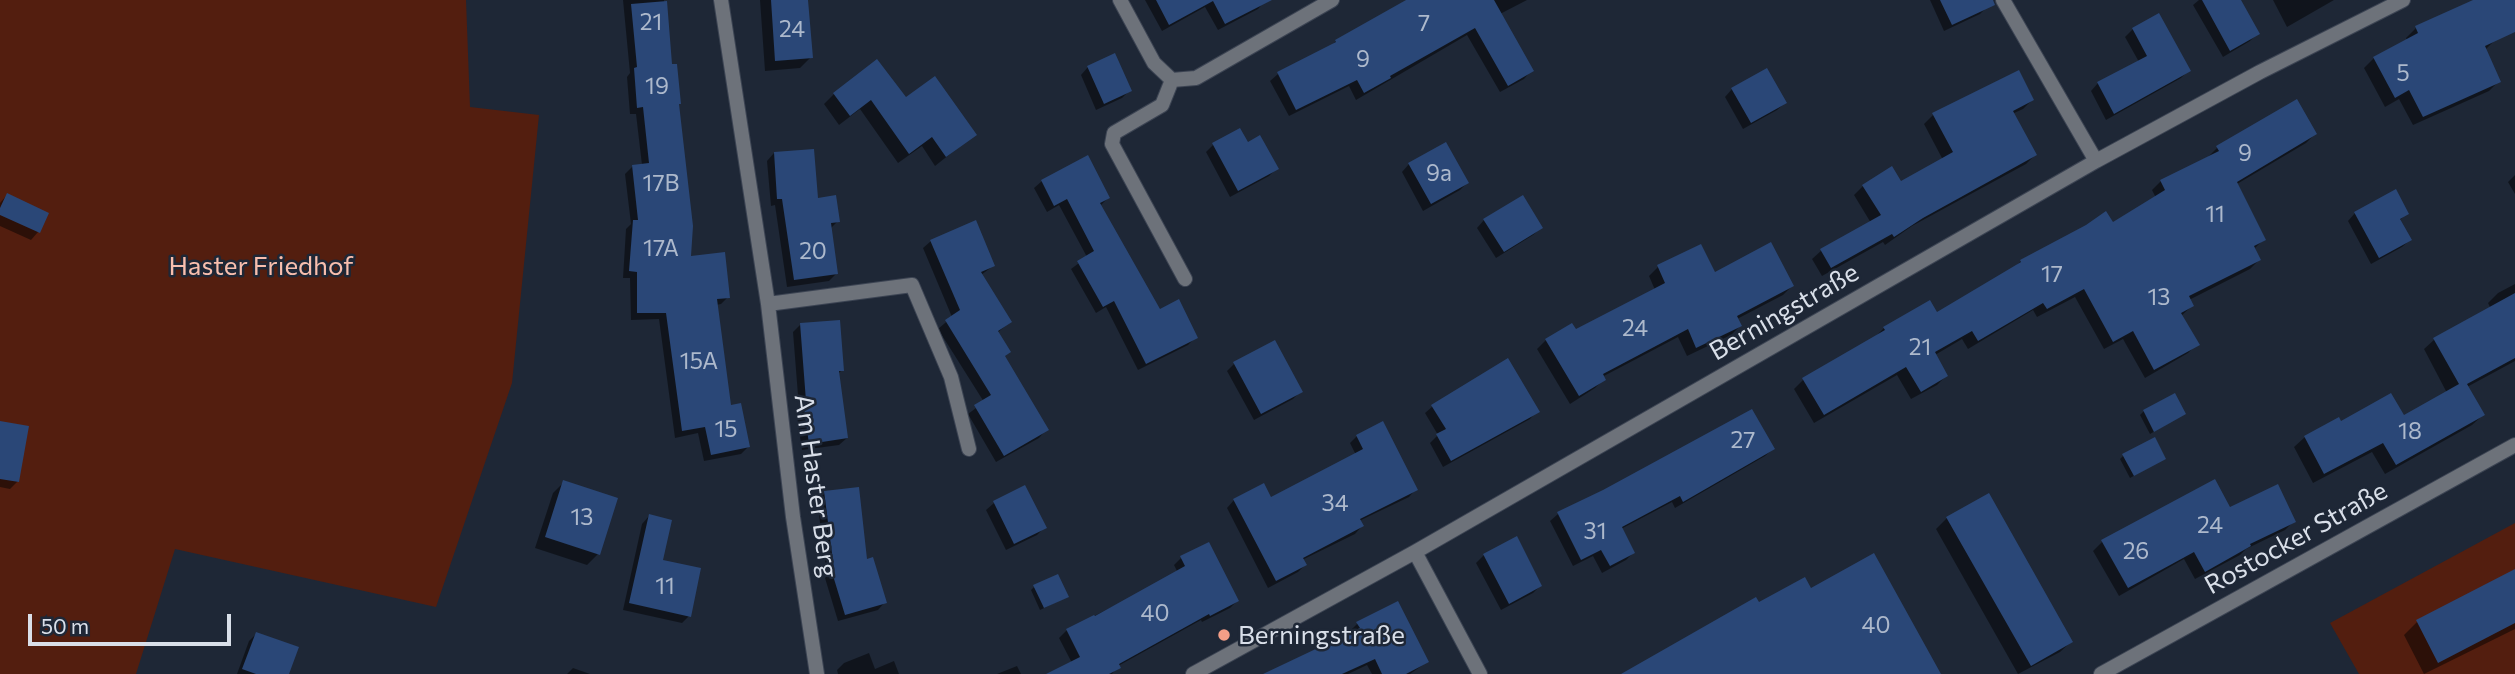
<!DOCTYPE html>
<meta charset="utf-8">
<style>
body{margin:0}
#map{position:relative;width:2515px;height:674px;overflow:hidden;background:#1e2736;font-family:Commissioner,sans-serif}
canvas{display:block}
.scale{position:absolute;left:28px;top:614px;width:203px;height:32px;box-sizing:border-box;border:4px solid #d9dfe9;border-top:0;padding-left:9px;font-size:21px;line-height:24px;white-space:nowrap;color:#d9dfe9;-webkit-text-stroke:5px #1e2736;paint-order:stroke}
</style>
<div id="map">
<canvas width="2515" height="674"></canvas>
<div class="scale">50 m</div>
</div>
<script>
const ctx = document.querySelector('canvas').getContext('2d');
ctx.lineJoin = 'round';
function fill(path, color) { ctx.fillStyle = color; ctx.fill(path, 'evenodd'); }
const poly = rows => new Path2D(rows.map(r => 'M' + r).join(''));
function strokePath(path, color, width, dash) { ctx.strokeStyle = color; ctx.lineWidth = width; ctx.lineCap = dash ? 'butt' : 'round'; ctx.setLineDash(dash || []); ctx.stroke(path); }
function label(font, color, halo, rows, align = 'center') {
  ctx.font = font + ' Commissioner,sans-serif'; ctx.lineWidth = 5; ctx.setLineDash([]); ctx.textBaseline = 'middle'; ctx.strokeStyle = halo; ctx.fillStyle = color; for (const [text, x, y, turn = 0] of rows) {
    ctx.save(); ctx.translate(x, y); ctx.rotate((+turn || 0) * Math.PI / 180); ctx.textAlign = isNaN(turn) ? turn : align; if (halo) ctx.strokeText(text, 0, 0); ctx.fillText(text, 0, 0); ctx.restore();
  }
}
fill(poly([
 [0,0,466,0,470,107,539,115,512,383,436,607,175,549,136,674,0,674],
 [2515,523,2515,674,2359,674,2330,623]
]), '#531e0f');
fill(poly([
 [623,0,664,0,689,258,728,297,721,304,716,305,730,407,748,447,741,454,704,461,698,433,675,438,659,319,631,320,630,278,623,278,626,229,631,224,625,174,633,166,642,165,636,114,630,114,627,77,630,73],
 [760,0,807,0,811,57,800,68,765,71],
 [1145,0,1266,0,1258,9,1218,30,1205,7,1162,31],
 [1407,0,1527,0,1500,14,1531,71,1524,79,1500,92,1467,35,1356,100,1349,86,1289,116,1270,81,1278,74,1331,46,1336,41],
 [1930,0,1984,0,1987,7,1980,14,1944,31],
 [2199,0,2239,0,2258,33,2250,41,2223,57,2193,5],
 [2273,0,2334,0,2287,27],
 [2477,0,2515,0,2515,30,2495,40,2485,50,2499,81,2489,91,2413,125,2399,99,2385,107,2364,68,2374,58,2407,40,2406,38,2416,28],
 [2158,15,2189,70,2181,78,2106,120,2091,91,2098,83,2139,62,2125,37,2133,29],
 [1088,67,1129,91,1122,98,1096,110,1081,75],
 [2019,73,2032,100,2023,109,2012,114,2035,155,2026,164,1912,226,1885,245,1883,242,1822,276,1812,259,1822,250,1871,223,1854,195,1863,186,1900,183,1943,160,1924,124,1933,115],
 [1732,89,1785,103,1777,110,1743,129,1725,97],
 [834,94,905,100,974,135,935,166,922,146,898,163,860,109,839,125,824,104],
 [2315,134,2306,143,2237,184,2264,239,2255,248,2259,260,2250,269,2189,300,2192,306,2181,316,2197,344,2188,353,2145,378,2123,339,2104,349,2075,297,2037,317,2033,310,1968,349,1962,339,1935,355,1946,376,1937,385,1911,399,1897,375,1814,423,1794,389,1803,380,1875,337,1884,328,1936,314,2013,269,2021,261,2112,224,2156,198,2152,190,2161,181,2208,157,2217,148],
 [1247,144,1276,169,1269,176,1230,197,1206,152,1213,145],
 [774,153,838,221,830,229,837,273,829,281,787,287,775,205,771,206,767,161],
 [1409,164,1467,183,1460,190,1423,211,1402,172],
 [2515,175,2515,194,2508,182],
 [1042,181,1108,198,1100,206,1159,311,1196,337,1188,345,1138,370,1106,307,1096,313,1071,269,1087,257,1059,205,1047,212,1034,188],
 [7,195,47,214,38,232,31,240,0,226,0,203],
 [2355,213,2407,213,2399,221,2410,240,2402,247,2371,264,2348,221],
 [1484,220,1541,228,1533,235,1496,258,1477,228],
 [931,241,993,266,981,275,1010,322,997,333,1004,357,1046,430,1039,438,996,462,968,414,984,402,938,329,952,317,923,248],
 [1700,246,1714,275,1792,286,1783,295,1737,319,1740,326,1731,335,1687,356,1678,337,1602,377,1604,379,1595,388,1570,404,1537,349,1546,340,1575,332,1655,290,1649,276,1658,267],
 [2515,284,2515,361,2467,387,2483,415,2472,425,2385,474,2372,452,2313,483,2294,447,2305,437,2340,423,2403,417,2447,393,2424,349,2435,339,2491,309,2488,303,2498,293],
 [801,324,842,370,838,374,847,438,839,445,802,450,796,410,799,408,793,332],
 [1235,363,1301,391,1293,399,1254,420,1227,371],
 [1433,406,1537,411,1530,419,1443,467,1430,443,1438,435,1425,413],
 [2144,411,2184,414,2150,434,2140,415],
 [0,423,18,481,10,489,0,487],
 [1357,436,1416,489,1409,497,1359,521,1362,526,1355,534,1302,560,1305,565,1298,572,1268,588,1227,508,1234,500,1271,499,1356,455,1350,443],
 [1773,449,1765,456,1675,508,1672,502,1621,529,1633,553,1626,560,1602,573,1593,556,1573,566,1550,521,1558,514,1603,492],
 [2123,456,2164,459,2130,478,2120,459],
 [564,482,598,554,587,565,535,548,553,493],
 [1025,487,1045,527,1037,535,1006,550,986,510,994,503],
 [825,493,866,561,885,602,878,610,838,621,825,578,827,576,817,500],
 [2229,509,2294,521,2285,530,2246,549,2240,555,2195,579,2184,559,2119,596,2093,551,2102,542],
 [649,516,660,561,689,616,682,623,623,610,642,524],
 [1947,518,2071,642,2060,652,2018,674,1936,529],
 [1484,555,1540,586,1533,593,1501,610,1476,563],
 [1181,558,1237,601,1230,608,1202,622,1201,620,1118,666,1112,674,1056,674,1072,663,1059,638,1067,630,1178,573,1174,565],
 [2515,571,2515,629,2424,674,2404,635,2418,621],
 [1034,587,1067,597,1040,610,1031,590],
 [1358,623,1427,662,1410,674,1372,674,1367,665,1348,674,1267,674,1352,634,1350,631],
 [256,634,287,674,237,674,249,641],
 [869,653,875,669,894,661,899,674,838,674,837,670,844,663],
 [1017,666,1021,674,997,674],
 [573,668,590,674,567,674]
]), '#0007');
fill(poly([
 [771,0,808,0,813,58,775,61],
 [1156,0,1272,0,1225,24,1213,1,1169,25],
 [1406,0,1494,0,1534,71,1508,86,1475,28,1390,76,1391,78,1364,93,1357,80,1296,110,1277,72,1336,42,1335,40],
 [1940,0,1993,0,1995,5,1952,25],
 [2202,0,2241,0,2260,34,2230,51],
 [2473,0,2515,0,2515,32,2485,46,2501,82,2423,117,2409,90,2395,98,2373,57,2418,33,2415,26],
 [667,1,672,64,677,64,681,104,679,104,693,226,691,256,725,252,730,298,717,299,731,405,741,403,750,447,711,455,705,427,682,431,666,313,637,313,637,272,629,271,633,220,638,220,632,165,649,163,643,107,637,108,634,68,637,67,631,4],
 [2159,13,2191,71,2114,114,2097,82,2147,56,2132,28],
 [1115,53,1132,91,1104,104,1087,66],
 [877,59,906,97,935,76,977,135,946,157,932,137,909,154,871,100,850,116,833,93],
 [1767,68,1787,103,1751,123,1731,88],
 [2019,70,2034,100,2013,111,2037,155,1923,218,1894,237,1892,234,1831,268,1820,249,1881,215,1862,185,1892,166,1901,181,1953,152,1932,113],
 [2297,99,2317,134,2237,182,2266,240,2254,246,2261,260,2189,296,2194,306,2181,313,2200,345,2154,370,2133,331,2113,342,2084,289,2047,309,2043,303,1978,341,1972,331,1935,352,1948,376,1921,392,1906,367,1824,415,1802,378,1885,330,1883,327,1930,300,1937,312,2021,262,2020,260,2086,225,2106,211,2113,222,2165,190,2160,180,2219,151,2216,146],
 [1240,128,1248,142,1260,135,1279,169,1238,191,1212,143],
 [1446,142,1469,183,1431,204,1408,163],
 [814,149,818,198,836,195,840,222,831,223,838,274,794,280,782,199,777,199,774,152],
 [1088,155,1110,198,1100,203,1160,309,1179,299,1198,338,1146,364,1114,301,1103,307,1077,261,1094,251,1067,199,1054,206,1041,180],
 [2396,189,2409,214,2400,219,2412,240,2379,258,2354,212],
 [7,193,49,213,40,233,0,215,0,208],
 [1523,195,1543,228,1504,252,1483,219],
 [976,220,995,266,981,272,1012,322,998,331,1011,352,1005,356,1049,430,1004,456,974,405,991,395,945,320,960,310,930,240],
 [1771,242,1794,286,1737,316,1742,326,1696,348,1688,329,1603,374,1606,380,1579,396,1545,339,1572,323,1576,329,1665,283,1657,265,1701,244,1715,272],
 [2515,293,2515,358,2467,384,2485,415,2396,465,2383,443,2324,474,2304,436,2339,417,2341,421,2391,393,2404,415,2459,384,2433,338],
 [840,320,844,371,839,371,848,438,809,444,803,401,806,401,800,323],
 [1275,340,1303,392,1261,414,1233,362],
 [1508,358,1540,412,1451,461,1436,434,1446,429,1431,405],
 [2175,393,2186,414,2154,432,2143,410],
 [1752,409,1775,449,1683,502,1680,496,1622,527,1635,553,1610,566,1601,550,1581,560,1557,512,1603,490],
 [0,421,29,426,19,482,0,479],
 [1383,421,1418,490,1360,519,1364,526,1303,558,1307,565,1276,581,1233,499,1264,483,1271,497,1363,449,1356,435],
 [2155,437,2166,459,2134,476,2122,454],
 [2215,479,2230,507,2278,484,2296,522,2250,544,2251,546,2205,572,2194,552,2128,588,2101,540],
 [563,480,618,498,600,555,545,537],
 [1025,485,1047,528,1014,544,993,501],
 [859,487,867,559,873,557,887,603,845,615,831,569,834,569,824,491],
 [1989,493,2073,642,2031,666,1946,517],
 [649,514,672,520,663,560,701,568,691,617,629,603],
 [1517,536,1542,586,1509,604,1483,554],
 [1209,542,1239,601,1210,616,1209,614,1119,664,1121,668,1109,674,1046,674,1080,657,1066,629,1094,615,1095,616,1185,566,1180,556],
 [1874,553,1941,674,1621,674,1756,597,1759,602,1805,577,1811,588],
 [2515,569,2515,623,2438,663,2416,620],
 [1058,574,1069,597,1044,608,1033,585],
 [1398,601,1429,662,1406,674,1382,674,1375,659,1342,674,1263,674,1360,628,1356,622],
 [256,632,299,647,289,674,256,674,242,669]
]), '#2a4777');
const minor = poly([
 [721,0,768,304,793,517,817,674],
 [1120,0,1154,63,1172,80],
 [2003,0,2096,161],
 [1185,279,1112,144,1114,133,1162,105,1172,80,1196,78,1332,0],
 [768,304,912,285,951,377,969,449],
 [1415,552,1480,674],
 [1193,674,1415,552,2096,161,2260,72,2403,0],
 [2101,674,2515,445]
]);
strokePath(minor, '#3c4453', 16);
strokePath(minor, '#6d727a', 14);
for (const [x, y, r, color] of [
 [1224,635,7,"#f49e87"]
]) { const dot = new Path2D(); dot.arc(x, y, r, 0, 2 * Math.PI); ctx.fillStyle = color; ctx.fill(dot); strokePath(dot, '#1e2736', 2.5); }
label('23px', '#adb9cc', null, [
 ["21",651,22],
 ["7",1424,23],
 ["24",792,29],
 ["9",1363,59],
 ["5",2403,73],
 ["19",657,86],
 ["9",2245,153],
 ["9a",1439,173],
 ["17B",661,183],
 ["11",2215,214],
 ["17A",661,248],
 ["20",813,251],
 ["17",2052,274],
 ["13",2159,297],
 ["24",1635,328],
 ["21",1920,347],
 ["15A",699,361],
 ["15",726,429],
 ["18",2410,431],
 ["27",1743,440],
 ["34",1335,503],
 ["13",582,517],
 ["24",2210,525],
 ["31",1595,531],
 ["26",2136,551],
 ["11",665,586],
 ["40",1155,613],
 ["40",1876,625]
]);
label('26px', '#f8bead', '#1e2736', [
 ["Haster Friedhof",261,266]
]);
label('26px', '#d9dfe9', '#1e2736', [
 ["Berningstraße",1784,312,-30],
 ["Am Haster Berg",816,486,82],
 ["Rostocker Straße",2296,538,-29]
]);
label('26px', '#d9dfe9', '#1e2736', [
 ["Berningstraße",1238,635]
], 'left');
</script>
